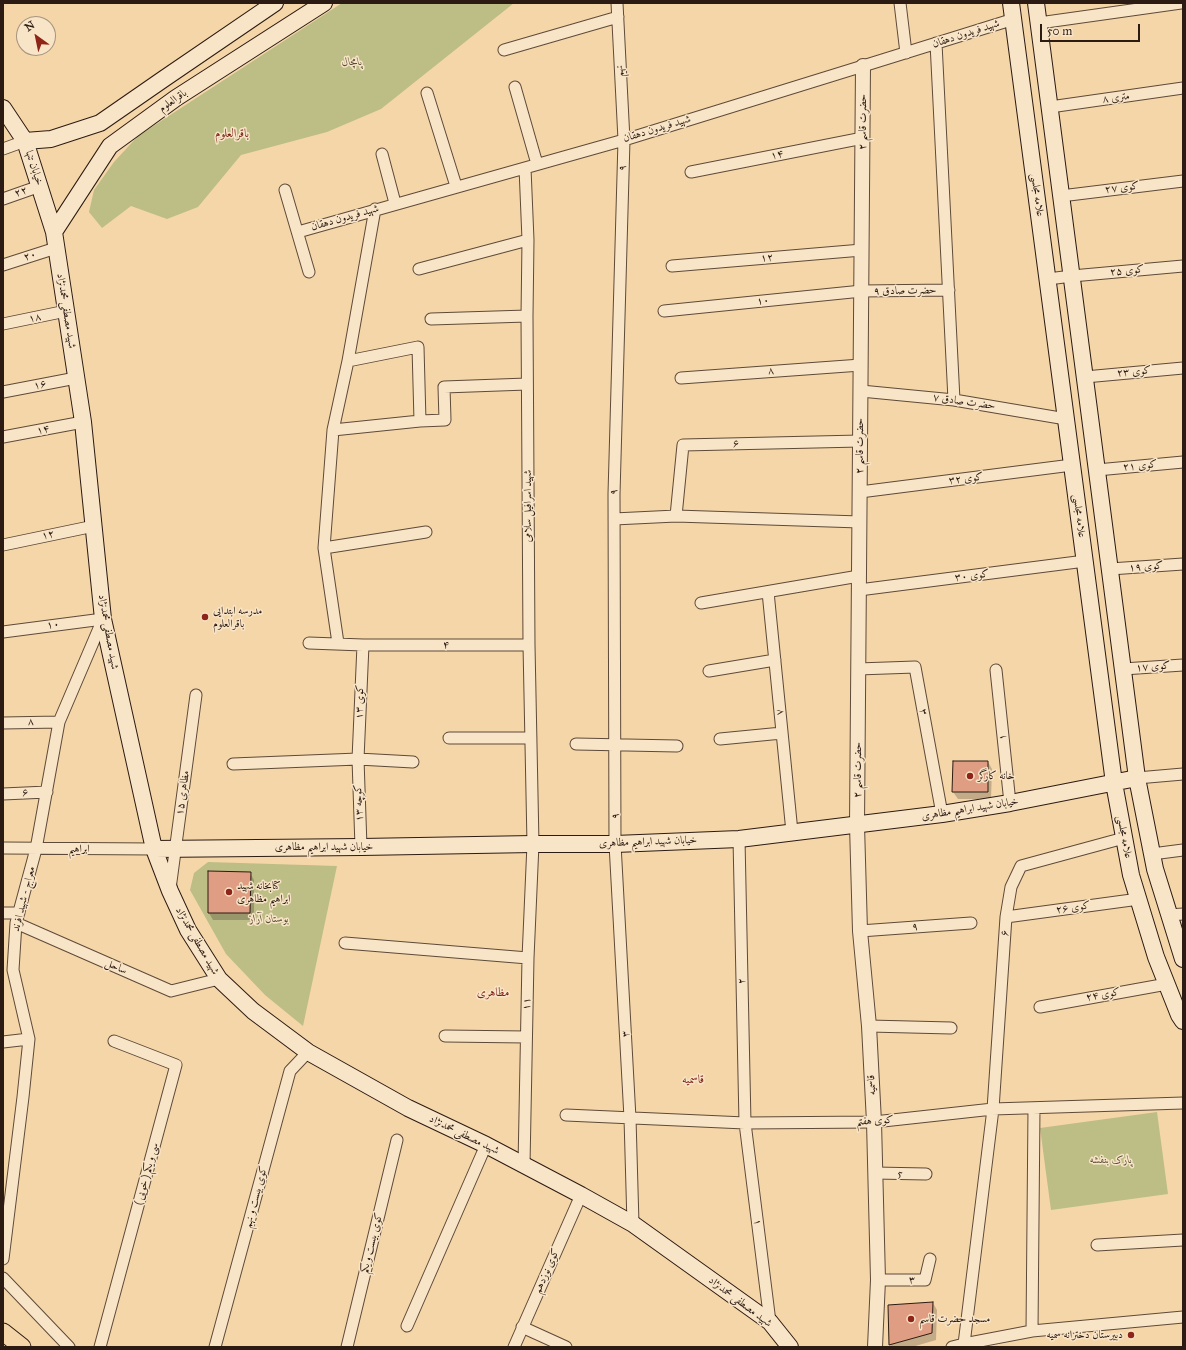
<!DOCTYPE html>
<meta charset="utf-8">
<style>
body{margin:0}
#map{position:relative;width:1186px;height:1350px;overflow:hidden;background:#f5d6a9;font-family:"IM FELL Great Primer",serif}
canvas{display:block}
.frame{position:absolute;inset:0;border:4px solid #2c1b12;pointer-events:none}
.north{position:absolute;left:16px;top:16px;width:40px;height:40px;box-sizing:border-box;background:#f8e4c7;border:1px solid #a6947f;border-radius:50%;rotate:327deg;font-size:11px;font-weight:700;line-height:16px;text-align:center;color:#2c1b12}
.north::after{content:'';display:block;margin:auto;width:14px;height:18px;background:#8f2418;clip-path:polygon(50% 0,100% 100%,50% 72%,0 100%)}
.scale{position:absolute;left:1040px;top:24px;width:100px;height:18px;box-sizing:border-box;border:2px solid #2c1b12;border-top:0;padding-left:5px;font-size:12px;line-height:14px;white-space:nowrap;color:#2c1b12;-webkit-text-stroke:3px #f8e4c7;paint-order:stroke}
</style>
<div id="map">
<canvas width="1186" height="1350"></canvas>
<div class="frame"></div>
<div class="north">N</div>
<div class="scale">50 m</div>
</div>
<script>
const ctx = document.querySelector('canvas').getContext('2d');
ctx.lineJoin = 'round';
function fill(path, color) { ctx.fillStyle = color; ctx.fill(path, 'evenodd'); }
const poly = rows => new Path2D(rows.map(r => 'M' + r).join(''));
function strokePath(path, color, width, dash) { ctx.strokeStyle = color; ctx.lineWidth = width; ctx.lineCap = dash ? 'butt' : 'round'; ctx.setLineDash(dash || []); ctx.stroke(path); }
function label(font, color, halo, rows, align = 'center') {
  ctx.font = font + ' "IM FELL Great Primer",Amiri,serif'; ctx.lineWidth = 3; ctx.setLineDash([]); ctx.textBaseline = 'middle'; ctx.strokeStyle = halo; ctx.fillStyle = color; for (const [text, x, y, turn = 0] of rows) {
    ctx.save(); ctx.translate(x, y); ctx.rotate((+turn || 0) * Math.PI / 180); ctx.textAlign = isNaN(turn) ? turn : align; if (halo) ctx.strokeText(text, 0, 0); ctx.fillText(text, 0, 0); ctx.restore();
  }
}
fill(poly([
 [342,3,514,3,381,109,327,132,241,155,198,207,167,219,131,206,102,228,89,212,94,190,114,162,138,136],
 [208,862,337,866,303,1026,265,995,226,954,190,890,194,873],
 [1157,1112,1168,1194,1051,1210,1040,1128]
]), '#bdbd86');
fill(poly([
 [988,762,992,769,991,799,958,799,953,792],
 [250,873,254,880,254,920,213,920,209,913],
 [933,1303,937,1310,936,1340,912,1347,891,1347,890,1345,889,1306]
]), '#0003');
const building = poly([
 [953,761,988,761,988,792,952,792,953,761],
 [208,871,251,872,250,913,208,913,208,871],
 [933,1302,932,1333,889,1345,888,1305,933,1302]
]);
fill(building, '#df9d83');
strokePath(building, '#2c1b12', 1);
const minor = poly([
 [617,3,624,140,614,494,615,844,630,1118,633,1224],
 [900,3,906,53],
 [1039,23,1181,3],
 [936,43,954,400],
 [504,50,618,17],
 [515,87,537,164],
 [427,93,456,186],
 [1050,107,1183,88],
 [3,149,25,141],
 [382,154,395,203],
 [691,172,863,138],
 [285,190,309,272],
 [1061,196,1183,181],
 [3,199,40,186],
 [298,232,624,140,863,66,1014,19],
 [3,265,56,248],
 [672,266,862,250],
 [419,269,528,240],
 [1048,279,1072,276,1183,266],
 [664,311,862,291,949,290],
 [431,319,527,316],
 [3,324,66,311],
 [1085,377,1183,368],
 [681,378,861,365],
 [861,391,954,400,1066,419],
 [3,392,76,378],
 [420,421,445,420,444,387,527,384],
 [333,430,420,421,418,347,348,361],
 [3,437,83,422],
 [1097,470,1183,462],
 [860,492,1072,465],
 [676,516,683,445,860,441],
 [614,519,676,516,860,522],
 [3,545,94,526],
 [324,548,426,532],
 [1110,569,1183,564],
 [859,590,1085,561],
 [768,592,792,832],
 [701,603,859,576],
 [3,632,103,619],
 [309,643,363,645,529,645],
 [338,643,324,548,333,430,348,361,375,209],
 [858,669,915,667,942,814],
 [1123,669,1183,665],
 [996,670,1010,803],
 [709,671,775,660],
 [3,723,59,722],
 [449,738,531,738],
 [720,739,782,733],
 [576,744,677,746],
 [233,764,358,759,413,762],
 [1137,778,1183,774],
 [3,794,47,792],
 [739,839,745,1123,770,1322],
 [361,847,358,759,363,645],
 [3,848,154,849],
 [1152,854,1183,850],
 [170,889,196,695],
 [3,913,19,913],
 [1169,915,1183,914],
 [1006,917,1139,899],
 [16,923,171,991,219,979],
 [860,931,971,923],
 [345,943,528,958],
 [1040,1007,1167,984],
 [869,1026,951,1028],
 [445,1036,526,1037],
 [3,1042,29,1039],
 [566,1115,745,1123,874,1122,993,1109,1183,1103],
 [524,1165,528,958,533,844,529,645,527,316,528,240,525,168],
 [875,1173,926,1174],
 [1097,1245,1183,1240],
 [3,1259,23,1097,29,1039,13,970,16,923,36,849,59,722,103,619],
 [3,1278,69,1347],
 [878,1280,925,1280,930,1259],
 [407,1326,486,1145],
 [522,1327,566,1347],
 [1032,1331,1034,1108],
 [964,1344,993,1109,1006,917,1011,887,1021,866,1124,838],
 [100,1347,176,1065,114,1041],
 [215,1347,290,1071,308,1052],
 [347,1347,397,1140],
 [514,1347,581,1195],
 [952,1347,964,1344,1032,1331,1183,1317]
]);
const tertiary = poly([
 [863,66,857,825,860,931,869,1026,874,1122,878,1280,875,1347]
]);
const secondary = poly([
 [1011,3,1114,783,1131,875,1156,957,1179,1015,1183,1021],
 [1036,3,1137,778,1155,869,1183,959],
 [3,108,25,141,54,232,83,422,103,619,154,849,170,891,188,930,219,979,253,1011,308,1052,408,1108,486,1145,581,1195,633,1224,770,1322,790,1347],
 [25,141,51,139,100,123,165,78,275,3],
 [54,232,110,146,176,98,324,3],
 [154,849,361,847,533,844,615,844,739,839,942,814,1010,803,1137,778]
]);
const primary = poly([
 [3,1332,22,1347]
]);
strokePath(minor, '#5e4a38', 13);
strokePath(tertiary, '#5e4a38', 16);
strokePath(secondary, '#2c1b12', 18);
strokePath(primary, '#2c1b12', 19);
strokePath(minor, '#f8e4c7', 11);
strokePath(tertiary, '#f8e4c7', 14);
strokePath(secondary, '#f8e4c7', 16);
strokePath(primary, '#f5d6a9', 17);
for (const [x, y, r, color] of [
 [205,617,4,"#8f2418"],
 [970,776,4,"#8f2418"],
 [229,892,4,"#8f2418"],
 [911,1319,4,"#8f2418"],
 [1131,1335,4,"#8f2418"]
]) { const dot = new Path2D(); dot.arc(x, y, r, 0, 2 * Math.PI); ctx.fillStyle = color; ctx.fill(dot); strokePath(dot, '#f8e4c7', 1.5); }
label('11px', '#2c1b12', '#f8e4c7', [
 ["شهید فریدون دهقان",966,34,-18],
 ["نهم",620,71,-93],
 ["۸ متری",1116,98,-8],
 ["باقرالعلوم",173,101,-35],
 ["۲ حضرت قاسم",863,122,-90],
 ["شهید فریدون دهقان",657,129,-17],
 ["۱۴",777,155,-11],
 ["خیابان تنها",34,168,72],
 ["۹",623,168,-88],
 ["کوی ۲۷",1122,188,-7],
 ["۲۲",21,192,-19],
 ["علامه مجلسی",1037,195,82],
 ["شهید فریدون دهقان",345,218,-16],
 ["۲۰",30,256,-17],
 ["۱۲",767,258,-5],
 ["کوی ۲۵",1127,271,-5],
 ["۹ حضرت صادق",905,291,-1],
 ["۱۰",763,301,-6],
 ["شهید مصطفی محمدنژاد",66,311,81],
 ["۱۸",35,318,-12],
 ["۸",771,371,-4],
 ["کوی ۲۳",1134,372,-5],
 ["۱۶",40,385,-11],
 ["۷ حضرت صادق",964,402,8],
 ["۱۴",43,430,-11],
 ["۶",736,444,-1],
 ["۲ حضرت قاسم",860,446,-90],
 ["کوی ۲۱",1140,466,-5],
 ["کوی ۳۲",966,479,-7],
 ["۹",614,492,-89],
 ["شهید اسرافیل سلامی",528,506,-90],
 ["علامه مجلسی",1079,516,83],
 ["۱۲",48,535,-11],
 ["کوی ۱۹",1146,567,-4],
 ["کوی ۳۰",972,576,-7],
 ["۱۰",53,625,-8],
 ["شهید مصطفی محمدنژاد",108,632,80],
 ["۴",446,645],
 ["کوی ۱۷",1153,667,-4],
 ["کوی ۱۳",360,702,-88],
 ["۷",780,712,-96],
 ["۳",923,712,80],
 ["۸",31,722,-1],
 ["۱",1003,737,-96],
 ["۲ حضرت قاسم",858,770,-90],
 ["۶",25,793,-2],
 ["۱۵ مظاهری",183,793,-82],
 ["کوچه ۱۳",359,803,-92],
 ["خیابان شهید ابراهیم مظاهری",970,809,-9],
 ["۹",615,816,-90],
 ["علامه مجلسی",1124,837,79],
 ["خیابان شهید ابراهیم مظاهری",648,842,-2],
 ["خیابان شهید ابراهیم مظاهری",324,847],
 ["ابراهیم",79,849],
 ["معراج - شهید افرند",24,899,-76],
 ["کوی ۲۶",1073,908,-8],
 ["۹",915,927,-4],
 ["۶",1005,933,-86],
 ["شهید مصطفی محمدنژاد",197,941,60],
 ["ساحل",116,967,24],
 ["۲",742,981,-91],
 ["کوی ۲۴",1103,995,-10],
 ["۱۱",527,1004,-89],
 ["۳",626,1034,-93],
 ["قاسمیه",872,1085,-93],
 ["کوی هفتم",875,1121,-3],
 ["شهید مصطفی محمدنژاد",464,1135,26],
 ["سی و یکم ( خویی )",147,1174,-75],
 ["5",900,1174,2],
 ["کوی بیست و نهم",256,1197,-75],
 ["۱",757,1222,83],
 ["کوی بیست و یکم",372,1243,-76],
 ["کوی نوزدهم",547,1271,-66],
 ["۳",912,1280],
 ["شهید مصطفی محمدنژاد",740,1302,37]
]);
label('italic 11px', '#584c35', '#f8e4c7', [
 ["پامچال",352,62],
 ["بوستان آراز",269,919],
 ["پارک بنفشه",1111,1160]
]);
label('11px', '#2c1b12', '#f8e4c7', [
 ["مدرسه ابتدایی",213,611],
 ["باقرالعلوم",213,624],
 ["خانه کارگر",978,776],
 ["کتابخانه شهید",237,886],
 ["ابراهیم مظاهری",237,899],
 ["مسجد حضرت قاسم",919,1319],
 ["دبیرستان دخترانه سمیه",1123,1335,"right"]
], 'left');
label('12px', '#7a1f14', '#f8e4c7', [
 ["باقرالعلوم",232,134],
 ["مظاهری",493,993],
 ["قاسمیه",693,1080]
]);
</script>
